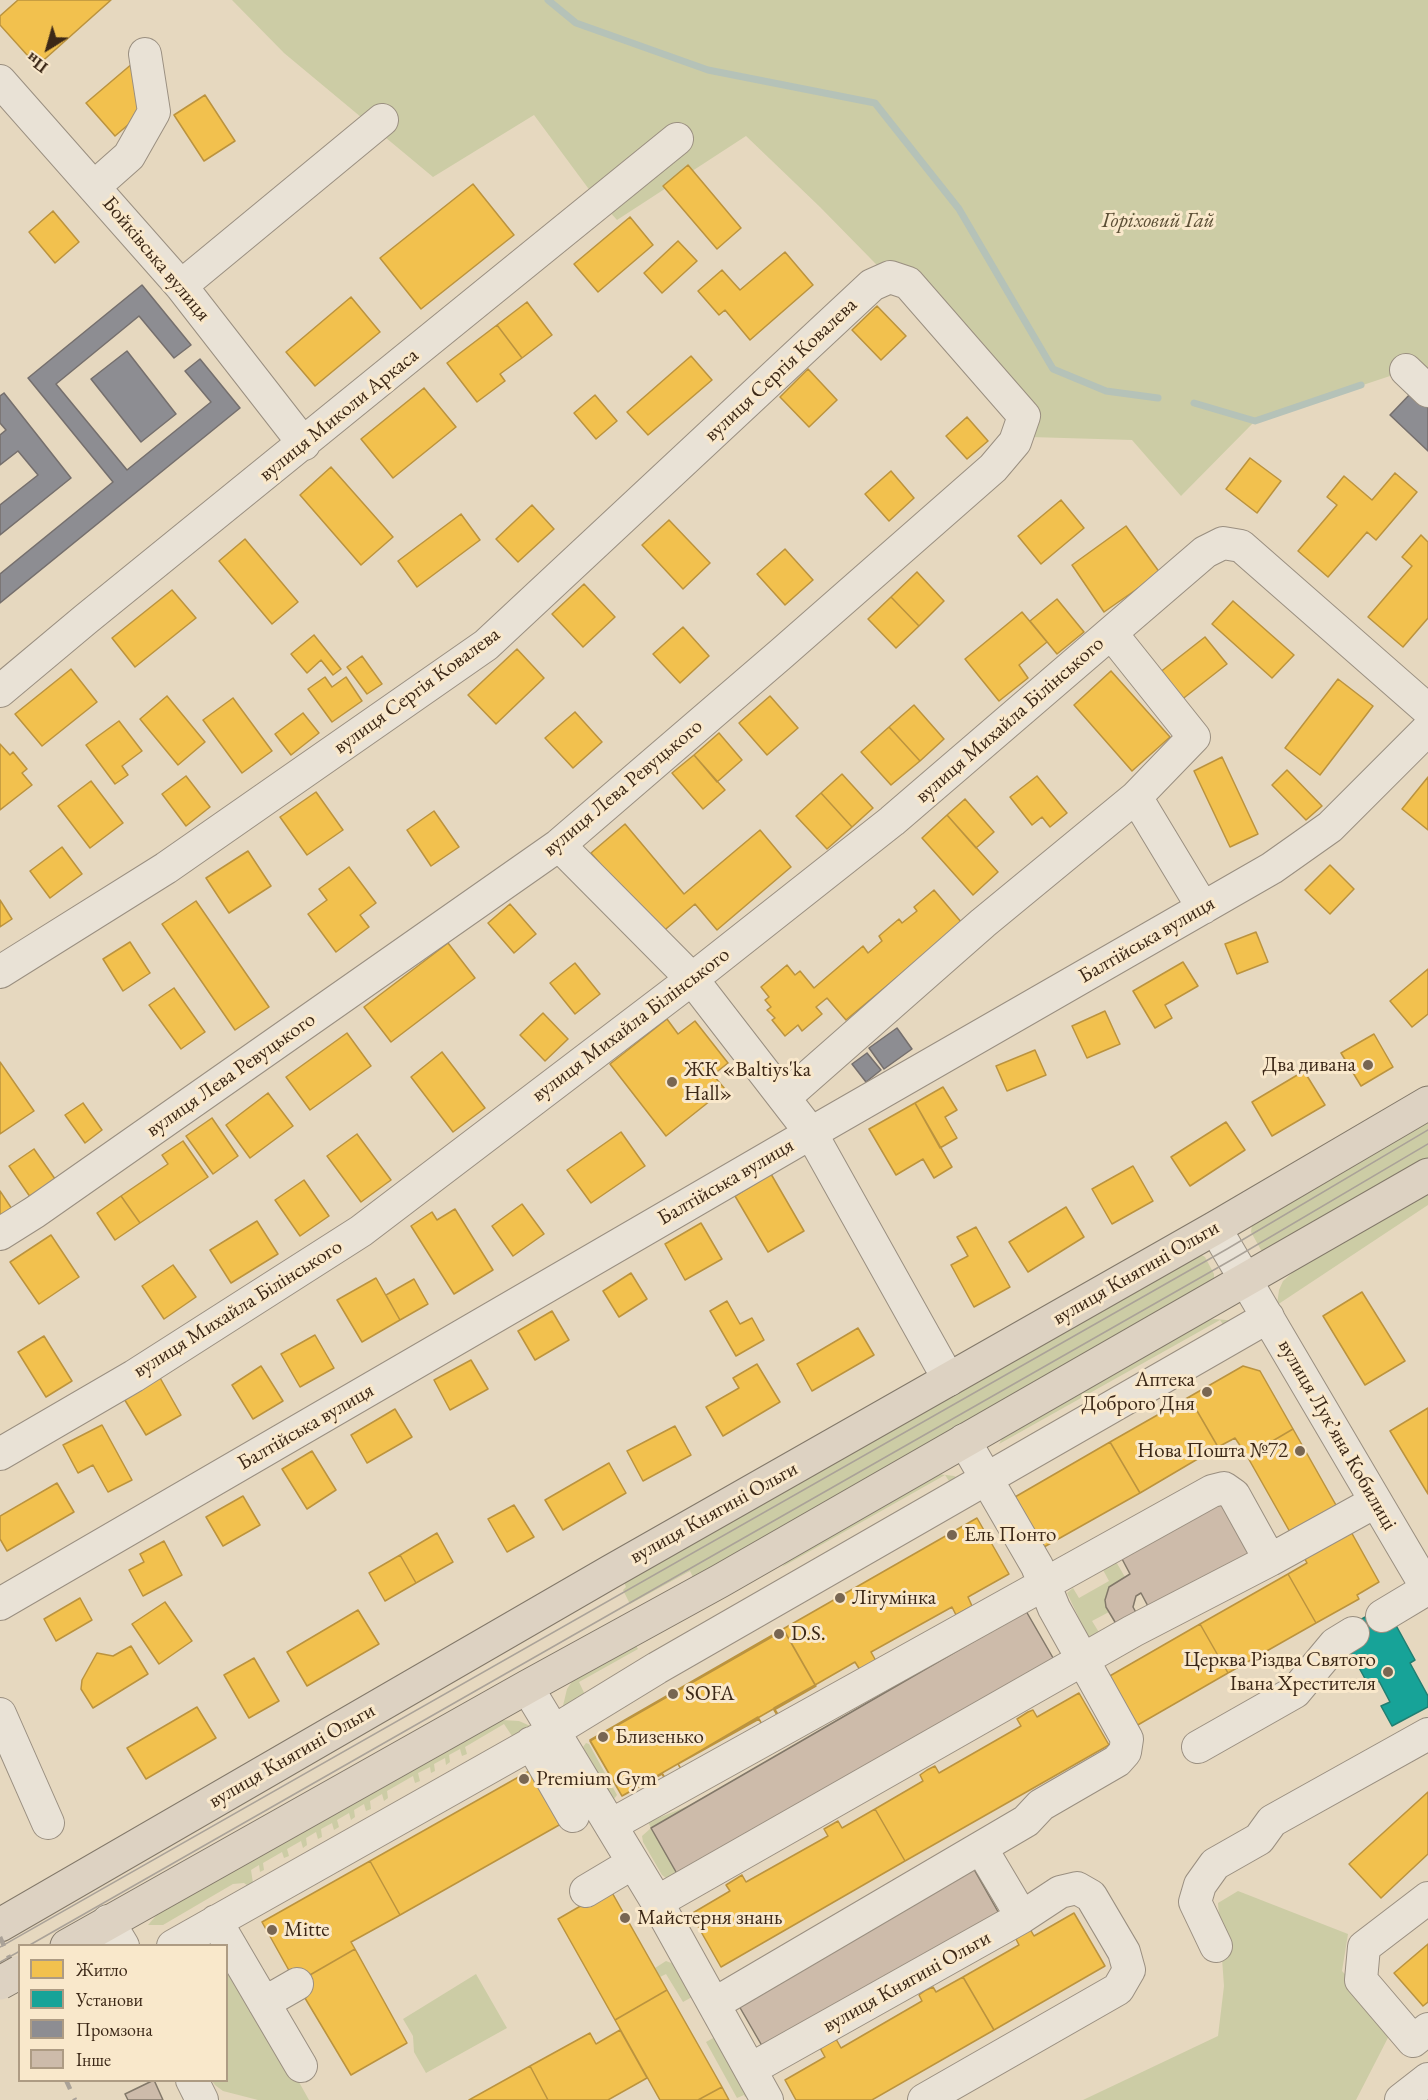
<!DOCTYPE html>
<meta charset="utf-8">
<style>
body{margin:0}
#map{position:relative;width:1428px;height:2100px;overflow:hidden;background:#e6d8bf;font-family:"EB Garamond",serif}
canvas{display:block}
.legend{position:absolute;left:18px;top:1944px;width:210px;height:138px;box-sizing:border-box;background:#f9e8cb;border:2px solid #ad9b83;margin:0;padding:8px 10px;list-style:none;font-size:18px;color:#3c2817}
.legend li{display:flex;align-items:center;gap:12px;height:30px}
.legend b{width:30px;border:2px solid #ad9b83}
.north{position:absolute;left:18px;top:18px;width:60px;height:60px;-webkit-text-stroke:4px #f9e8cb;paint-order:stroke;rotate:217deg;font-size:16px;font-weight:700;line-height:24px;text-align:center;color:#3c2817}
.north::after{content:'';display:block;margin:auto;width:21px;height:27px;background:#3c2817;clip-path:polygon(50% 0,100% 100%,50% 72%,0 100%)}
</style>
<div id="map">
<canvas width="1428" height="2100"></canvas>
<ul class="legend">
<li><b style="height:16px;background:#f2c14e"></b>Житло</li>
<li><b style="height:16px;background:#17a398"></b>Установи</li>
<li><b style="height:16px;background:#8d8d92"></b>Промзона</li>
<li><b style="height:16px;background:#cdbbaa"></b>Інше</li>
</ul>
<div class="north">Пн</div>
</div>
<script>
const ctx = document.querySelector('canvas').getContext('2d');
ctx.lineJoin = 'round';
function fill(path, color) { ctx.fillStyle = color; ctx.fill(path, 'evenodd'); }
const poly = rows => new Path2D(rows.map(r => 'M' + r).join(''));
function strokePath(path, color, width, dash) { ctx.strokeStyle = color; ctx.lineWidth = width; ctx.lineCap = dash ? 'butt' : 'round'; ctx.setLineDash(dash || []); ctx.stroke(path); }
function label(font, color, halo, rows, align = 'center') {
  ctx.font = font + ' "EB Garamond",serif'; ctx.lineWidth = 6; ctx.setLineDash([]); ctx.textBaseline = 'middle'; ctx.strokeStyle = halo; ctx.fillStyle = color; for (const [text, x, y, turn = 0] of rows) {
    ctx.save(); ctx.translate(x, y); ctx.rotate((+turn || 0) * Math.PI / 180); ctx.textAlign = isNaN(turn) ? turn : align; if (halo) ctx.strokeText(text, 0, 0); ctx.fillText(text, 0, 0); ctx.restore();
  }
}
fill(poly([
 [232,0,1428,0,1428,380,1414,368,1255,421,1181,496,1132,440,1030,437,920,309,820,207,746,136,617,220,588,188,534,115,433,177,284,53],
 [1428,1119,1428,1159,1268,1252,1261,1250,1251,1232,1252,1224],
 [1428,1190,1428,1205,1277,1305,1279,1290,1283,1281,1294,1271],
 [1200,1254,1205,1257,1214,1274,1214,1280,693,1577,690,1571,630,1604,623,1590,626,1587,623,1580],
 [1214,1319,1239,1321,1228,1332,1220,1320,999,1444,1003,1437,1205,1321],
 [938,1474,954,1476,963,1481,953,1487,945,1475,782,1567,793,1555],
 [1115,1560,1125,1577,1109,1587,1105,1600,1109,1612,1092,1621,1100,1634,1091,1637,1087,1635,1067,1593,1073,1588,1079,1598,1109,1581,1102,1568],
 [635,1644,638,1649,579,1682,588,1701,562,1710,567,1689,575,1677],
 [501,1720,519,1721,535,1728,516,1742,504,1724,465,1747,467,1754,462,1756,460,1749,449,1755,450,1762,446,1765,445,1758,434,1764,435,1771,431,1773,430,1767,418,1773,420,1781,415,1783,413,1776,387,1791,388,1798,384,1801,382,1794,370,1801,371,1809,366,1811,364,1804,354,1810,355,1817,351,1820,349,1813,337,1820,339,1827,334,1830,332,1823,321,1829,322,1837,318,1839,316,1832,306,1838,307,1845,303,1848,301,1841,287,1849,289,1856,284,1858,282,1852,263,1863,264,1870,260,1872,259,1865,251,1870,254,1890,244,1883,233,1884,163,1925,148,1925,161,1910],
 [586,1743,589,1744,617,1795,614,1799,612,1798,583,1747],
 [688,1806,651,1828,678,1874,669,1879,666,1878,662,1875,643,1842,642,1836,651,1828,648,1822],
 [1238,1891,1348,1934,1342,1971,1394,2026,1356,2100,1083,2100,1218,2036,1224,1986,1218,1903],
 [227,1953,309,2100,258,2100,223,2091,215,2085,212,2081,226,2080],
 [666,1961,674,1964,692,1997,683,2002,666,1974,660,1977,655,1968],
 [476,1974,507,2028,426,2073,414,2052,413,2036,403,2019],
 [715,2037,748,2096,745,2097,744,2095,737,2098,706,2042]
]), '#cccca5');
const homes = poly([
 [18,0,111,0,37,66,0,25,0,16,18,0],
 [133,63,150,106,115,136,86,103,133,63],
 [205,95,235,141,204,161,174,115,205,95],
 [688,165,741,228,717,249,663,186,688,165],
 [473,184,514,235,421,309,380,258,473,184],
 [53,211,79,242,55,263,29,232,53,211],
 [630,217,653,245,598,292,574,264,630,217],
 [678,241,697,261,662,293,644,273,678,241],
 [785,252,813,285,750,340,725,310,719,315,698,291,722,270,740,290,785,252],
 [351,297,380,332,315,386,286,352,351,297],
 [527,302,552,335,522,358,497,325,527,302],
 [877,306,906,336,881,360,852,330,877,306],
 [497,325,522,358,500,374,505,381,477,402,447,363,497,325],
 [691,356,712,380,648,435,627,412,691,356],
 [808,369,837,400,809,427,780,397,808,369],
 [424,388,456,427,393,478,361,439,424,388],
 [595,395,617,421,596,439,574,413,595,395],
 [967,417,988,441,967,459,946,436,967,417],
 [1250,458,1281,481,1257,513,1226,489,1250,458],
 [331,467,393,537,361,565,300,495,331,467],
 [891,471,914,498,889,521,865,494,891,471],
 [1395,473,1417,492,1376,540,1367,532,1328,577,1298,551,1337,505,1327,497,1344,476,1372,500,1395,473],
 [1061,500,1084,528,1041,564,1018,536,1061,500],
 [532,505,554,529,518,562,496,539,532,505],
 [461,514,480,540,417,587,398,561,461,514],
 [669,520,710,563,683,589,642,545,669,520],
 [1126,526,1160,573,1104,612,1072,565,1126,526],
 [1421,535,1428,542,1428,618,1403,647,1368,617,1412,566,1402,557,1421,535],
 [245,539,298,602,272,624,219,561,245,539],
 [785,549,813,580,785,605,757,574,785,549],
 [917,572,944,601,919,626,891,597,917,572],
 [584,584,615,617,583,647,552,614,584,584],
 [172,590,196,618,135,667,112,638,172,590],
 [891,597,919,626,896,648,868,619,891,597],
 [1057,599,1084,632,1057,654,1030,621,1057,599],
 [1233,601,1294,655,1272,678,1212,624,1233,601],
 [1022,612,1047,642,1019,665,1028,678,999,701,965,659,1022,612],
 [683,627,709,656,680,683,653,654,683,627],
 [314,635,341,669,333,675,321,660,307,673,291,654,314,635],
 [1205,637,1227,664,1180,701,1159,673,1205,637],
 [517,649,544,678,496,724,468,695,517,649],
 [362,656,382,684,367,694,347,667,362,656],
 [71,669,97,702,42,746,15,714,71,669],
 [1111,671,1170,737,1132,771,1074,705,1111,671],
 [325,677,332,687,346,677,362,701,332,722,308,689,325,677],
 [1338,679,1373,706,1320,775,1285,748,1338,679],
 [167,696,205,742,178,765,140,719,167,696],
 [770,696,798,728,767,755,739,723,770,696],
 [233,698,272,751,242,773,203,720,233,698],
 [914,705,944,739,920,761,889,727,914,705],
 [575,712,602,742,573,768,545,738,575,712],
 [303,713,319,733,291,755,275,734,303,713],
 [119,721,142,751,122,766,128,775,115,784,86,745,119,721],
 [889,727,920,761,891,785,861,752,889,727],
 [719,733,742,760,717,782,694,755,719,733],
 [0,744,10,755,13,752,27,769,22,773,32,785,0,810,0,744],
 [694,755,725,790,703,809,672,773,694,755],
 [1222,757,1258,834,1230,847,1194,771,1222,757],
 [1287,770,1322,806,1306,820,1272,785,1287,770],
 [842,774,873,808,852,827,821,793,842,774],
 [186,776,210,807,186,826,162,794,186,776],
 [1037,776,1067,813,1050,827,1042,817,1032,825,1010,797,1037,776],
 [1428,777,1428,830,1402,809,1428,777],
 [91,781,123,823,90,848,58,806,91,781],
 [316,792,343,830,307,855,280,817,316,792],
 [821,793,852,827,827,849,796,816,821,793],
 [965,799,994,832,976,848,947,815,965,799],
 [434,811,459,847,431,866,407,830,434,811],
 [947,815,998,872,973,895,922,838,947,815],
 [625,824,684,894,760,830,791,867,717,930,695,904,660,934,591,853,625,824],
 [62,847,82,874,50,898,30,871,62,847],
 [248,851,271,886,229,913,206,878,248,851],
 [1330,865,1354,889,1330,914,1305,890,1330,865],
 [349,867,376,903,360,915,369,927,336,952,308,914,327,900,319,889,349,867],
 [934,890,962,923,846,1020,827,998,816,1007,822,1014,802,1031,798,1025,785,1036,772,1020,775,1018,767,1010,771,1007,765,1000,769,997,761,987,787,965,795,975,800,971,814,988,863,946,868,953,882,941,879,936,899,919,902,923,917,911,914,907,934,890],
 [0,900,12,919,0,927,0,900],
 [196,901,269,1007,235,1030,162,924,196,901],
 [510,904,536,934,514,953,488,923,510,904],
 [1256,932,1268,962,1237,974,1225,944,1256,932],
 [130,942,150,973,123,991,103,959,130,942],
 [448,943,475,978,391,1042,364,1007,448,943],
 [1183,962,1198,986,1165,1005,1172,1018,1155,1028,1133,991,1183,962],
 [575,963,600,994,575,1014,550,983,575,963],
 [1428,969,1428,1014,1412,1027,1390,1001,1428,969],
 [174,988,205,1032,181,1049,149,1005,174,988],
 [1105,1011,1120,1044,1087,1058,1072,1026,1105,1011],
 [543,1013,568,1039,545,1061,520,1035,543,1013],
 [667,1019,678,1034,695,1021,728,1063,713,1075,725,1089,666,1136,610,1064,667,1019],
 [347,1033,371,1066,310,1110,286,1077,347,1033],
 [1374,1034,1393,1067,1361,1086,1341,1053,1374,1034],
 [1035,1050,1046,1075,1007,1091,996,1066,1035,1050],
 [442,1052,485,1108,453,1132,411,1077,442,1052],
 [0,1062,34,1111,0,1134,0,1062],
 [1304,1071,1325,1105,1272,1136,1252,1102,1304,1071],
 [943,1087,957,1110,945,1117,957,1138,940,1148,915,1103,943,1087],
 [268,1093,293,1126,250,1158,226,1125,268,1093],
 [83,1103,102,1130,85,1143,65,1115,83,1103],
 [915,1103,952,1167,934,1178,923,1159,896,1175,869,1129,915,1103],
 [212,1118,238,1156,213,1174,186,1136,212,1118],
 [1226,1122,1245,1150,1190,1186,1171,1157,1226,1122],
 [621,1132,645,1166,591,1203,567,1170,621,1132],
 [357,1134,391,1180,361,1202,327,1156,357,1134],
 [183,1141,208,1177,140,1223,121,1196,168,1164,162,1155,183,1141],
 [34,1149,60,1186,35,1204,9,1166,34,1149],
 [1133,1166,1153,1201,1112,1224,1092,1189,1133,1166],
 [771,1174,804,1231,768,1252,735,1196,771,1174],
 [304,1180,329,1216,300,1236,275,1200,304,1180],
 [0,1191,18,1218,0,1230,0,1191],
 [121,1196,140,1223,115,1240,97,1213,121,1196],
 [522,1204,544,1234,513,1256,492,1226,522,1204],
 [1066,1207,1084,1237,1028,1272,1009,1242,1066,1207],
 [455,1209,493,1270,454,1294,411,1226,432,1212,437,1220,455,1209],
 [257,1221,278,1254,231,1283,210,1250,257,1221],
 [701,1223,722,1259,685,1280,665,1244,701,1223],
 [976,1227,1010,1287,974,1307,951,1265,968,1256,957,1237,976,1227],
 [51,1235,79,1277,39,1304,10,1262,51,1235],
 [173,1265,196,1297,164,1319,142,1286,173,1265],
 [631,1273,647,1299,619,1317,603,1291,631,1273],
 [376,1278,400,1320,362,1342,337,1300,376,1278],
 [414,1279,428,1304,400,1320,386,1295,414,1279],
 [1362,1292,1405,1361,1365,1385,1323,1316,1362,1292],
 [727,1301,740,1324,752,1318,764,1340,736,1356,710,1311,727,1301],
 [552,1311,569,1340,535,1360,518,1331,552,1311],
 [858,1328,874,1355,812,1391,797,1364,858,1328],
 [315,1335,334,1368,300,1387,281,1354,315,1335],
 [44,1336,72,1381,46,1397,18,1352,44,1336],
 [471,1360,488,1389,450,1410,434,1380,471,1360],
 [757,1364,780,1402,723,1436,706,1407,739,1388,733,1378,757,1364],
 [261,1366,283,1401,253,1419,232,1385,261,1366],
 [1243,1366,1260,1371,1293,1429,1247,1456,1235,1438,1218,1447,1189,1397,1243,1366],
 [159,1376,181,1415,146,1435,123,1397,159,1376],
 [1189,1397,1218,1447,1140,1493,1110,1442,1189,1397],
 [1428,1408,1428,1494,1390,1431,1428,1408],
 [395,1409,412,1437,367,1463,351,1435,395,1409],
 [102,1425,132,1480,108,1492,93,1465,78,1473,63,1445,102,1425],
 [675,1426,691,1455,643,1481,627,1451,675,1426],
 [1293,1429,1345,1521,1299,1548,1247,1456,1293,1429],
 [1110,1442,1140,1493,1044,1547,1015,1497,1110,1442],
 [312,1451,336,1490,307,1509,282,1469,312,1451],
 [609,1463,626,1493,563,1530,545,1500,609,1463],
 [57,1483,74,1512,7,1551,0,1539,0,1516,57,1483],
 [243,1496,260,1525,223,1546,206,1517,243,1496],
 [514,1505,534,1537,507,1552,488,1519,514,1505],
 [977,1518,1009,1574,968,1597,972,1606,956,1615,952,1607,871,1652,876,1661,860,1670,855,1662,815,1685,783,1629,977,1518],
 [1345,1521,1379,1582,1357,1595,1359,1599,1316,1623,1288,1574,1307,1563,1299,1548,1345,1521],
 [437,1533,453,1562,416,1583,400,1555,437,1533],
 [164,1541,182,1575,143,1596,129,1570,144,1562,140,1554,164,1541],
 [400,1555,416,1583,385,1601,369,1573,400,1555],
 [1288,1574,1316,1623,1228,1673,1200,1624,1288,1574],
 [80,1598,92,1620,56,1641,44,1619,80,1598],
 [165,1602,192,1641,159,1664,132,1624,165,1602],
 [358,1610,379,1644,307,1686,287,1652,358,1610],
 [1200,1624,1228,1673,1136,1726,1108,1677,1200,1624],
 [783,1629,815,1685,774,1708,779,1716,763,1726,758,1717,678,1764,683,1772,667,1781,662,1773,622,1796,590,1740,783,1629],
 [783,1629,815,1685,622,1796,590,1740,783,1629],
 [784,1630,816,1686,774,1710,779,1718,763,1727,759,1719,678,1764,683,1773,667,1782,662,1774,622,1796,590,1741,784,1630],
 [131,1646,148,1674,93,1708,81,1689,82,1680,97,1653,113,1656,131,1646],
 [254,1658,279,1701,249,1718,224,1675,254,1658],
 [1079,1693,1109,1745,905,1861,875,1809,923,1781,920,1775,927,1770,935,1766,939,1773,1021,1726,1017,1719,1028,1712,1033,1710,1037,1717,1079,1693],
 [197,1707,216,1738,146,1779,127,1748,197,1707],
 [538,1766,568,1820,400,1915,370,1861,538,1766],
 [1428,1792,1428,1854,1381,1898,1349,1864,1428,1792],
 [875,1809,905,1861,721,1967,691,1914,730,1891,726,1885,742,1875,746,1882,828,1836,824,1829,838,1821,842,1828,875,1809],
 [370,1861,400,1915,351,1942,355,1949,296,1983,262,1922,370,1861],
 [610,1889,667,1990,615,2020,558,1919,610,1889],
 [1074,1913,1105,1966,994,2030,963,1977,1019,1945,1015,1937,1030,1929,1034,1936,1074,1913],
 [1428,1944,1428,2002,1423,2006,1394,1973,1428,1944],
 [355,1949,407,2043,351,2075,296,1983,355,1949],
 [963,1977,994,2030,872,2100,796,2100,785,2080,825,2057,820,2048,836,2039,841,2048,922,2001,919,1995,926,1990,933,1987,936,1992,963,1977],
 [667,1990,722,2087,698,2100,660,2100,615,2020,667,1990],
 [620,2030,647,2078,608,2100,548,2100,530,2066,590,2033,596,2044,620,2030],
 [530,2066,548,2100,469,2100,530,2066],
 [722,2087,729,2100,698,2100,722,2087]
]);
fill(homes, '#f2c14e');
strokePath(homes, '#bb933e', 1.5);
const public = poly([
 [1378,1610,1392,1618,1415,1660,1410,1663,1428,1696,1428,1707,1392,1726,1381,1706,1390,1702,1379,1681,1369,1686,1346,1644,1349,1626,1378,1610]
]);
fill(public, '#17a398');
strokePath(public, '#227e71', 1.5);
const industry = poly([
 [142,285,191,345,174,358,139,316,56,384,127,470,211,402,185,371,200,359,240,408,0,603,0,574,113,482,28,378,142,285],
 [127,351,176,414,141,442,91,379,127,351],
 [1413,391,1428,405,1428,451,1390,415,1413,391],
 [4,393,71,478,0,535,0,505,38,475,18,451,0,465,0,435,6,430,0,423,0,396,4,393],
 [897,1028,912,1049,884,1069,869,1048,897,1028],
 [867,1053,881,1070,866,1082,852,1064,867,1053]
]);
fill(industry, '#8d8d92');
strokePath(industry, '#756f6d', 1.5);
strokePath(poly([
 [548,0,576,23,708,70,875,103,959,209,1053,369,1106,391,1158,398],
 [1194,403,1255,421,1361,385]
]), '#b5c2b8', 7);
const building = poly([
 [1224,1501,1253,1554,1150,1610,1141,1593,1136,1596,1133,1607,1138,1616,1118,1627,1106,1607,1105,1600,1109,1587,1130,1574,1121,1557,1224,1501],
 [1026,1611,1056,1663,680,1879,651,1828,1026,1611],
 [971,1864,1001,1917,765,2051,735,1999,971,1864],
 [154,2080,163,2100,128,2100,125,2094,154,2080]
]);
fill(building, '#cdbbaa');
strokePath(building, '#827869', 1.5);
const minor = poly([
 [0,81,181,286,304,444],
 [94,187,129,156,154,112,145,54],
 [181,286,382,120],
 [1406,370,1428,391],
 [1111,633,1194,737,1136,797],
 [0,691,86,619,677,139],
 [559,845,692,979,811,1133,949,1380],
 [0,972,166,868,486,645,872,285,890,277,908,283,1024,416,1015,442,993,468,781,654,559,845,35,1212,0,1234],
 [784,1098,983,923,1136,797,1203,908],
 [1215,1228,1428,1590],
 [0,1454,134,1376,361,1231,692,979,892,821,1205,552,1223,543,1241,546,1428,710],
 [0,1604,811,1133,1272,868,1330,827,1428,729],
 [1382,1616,1427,1589],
 [527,1687,657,1902,767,2100],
 [0,1714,48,1823],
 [531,1743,573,1816],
 [1198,1747,1295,1692,1335,1644,1353,1633],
 [611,1825,1212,1491,1224,1488,1234,1495,1270,1560],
 [981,1848,1022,1917],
 [586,1891,633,1863],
 [1428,1898,1364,1947,1361,1980,1413,2041,1428,2029],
 [657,1902,1133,1631,1270,1560,1375,1502],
 [108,1921,123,1946],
 [216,1921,301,2066],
 [173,1946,554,1731,657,1668,1268,1317],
 [1216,1946,1195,1902,1200,1885,1215,1864,1259,1839,1272,1821,1428,1734],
 [264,2003,297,1984],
 [714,2004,1026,1821,1041,1805,1117,1761,1125,1752,1127,1739,1054,1608,1037,1566,964,1440],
 [751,2069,1022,1917,1060,1892,1077,1888,1091,1896,1124,1952,1129,1970,1118,1989,924,2100],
 [192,2080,202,2100],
 [1401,2100,1428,2079]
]);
const major = poly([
 [0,1925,610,1572,1215,1228,1428,1103],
 [67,1946,527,1687,720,1581,1428,1175]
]);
strokePath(minor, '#9a8f80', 34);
strokePath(major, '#827869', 35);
strokePath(minor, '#e9e2d6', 32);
strokePath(major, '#ddd2c2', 33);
strokePath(poly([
 [28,1946,1233,1259,1428,1144],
 [0,1947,1227,1249,1428,1130],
 [0,1962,20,1951]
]), '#aaa298', 1.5);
strokePath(poly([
 [0,1937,20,1982],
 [66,2080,75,2100]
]), '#aaa298', 4.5, [10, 10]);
const majorBridge = poly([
 [0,1983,20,1972]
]);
strokePath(majorBridge, '#827869', 35, []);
strokePath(majorBridge, '#ddd2c2', 33);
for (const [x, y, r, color] of [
 [1368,1065,6,"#786652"],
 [672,1082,6,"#786652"],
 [1207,1392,6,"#786652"],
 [1300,1451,6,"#786652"],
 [952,1535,6,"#786652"],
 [840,1598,6,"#786652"],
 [779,1634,6,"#786652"],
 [1388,1672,6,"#786652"],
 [673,1694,6,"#786652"],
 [603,1737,6,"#786652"],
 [524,1779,6,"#786652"],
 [625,1918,6,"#786652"],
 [272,1930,6,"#786652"]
]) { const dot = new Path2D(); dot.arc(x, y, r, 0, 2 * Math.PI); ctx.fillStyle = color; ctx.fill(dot); strokePath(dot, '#f9e8cb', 2); }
label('italic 21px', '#5b4e35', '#f9e8cb', [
 ["Горіховий Гай",1158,221]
]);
label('21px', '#3c2817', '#f9e8cb', [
 ["Бойківська вулиця",156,259,50],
 ["вулиця Сергія Ковалева",781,370,-43],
 ["вулиця Миколи Аркаса",339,415,-39],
 ["вулиця Сергія Ковалева",417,691,-36],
 ["вулиця Михайла Білінського",1010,720,-41],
 ["вулиця Лева Ревуцького",623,788,-40],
 ["Балтійська вулиця",1147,940,-30],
 ["вулиця Михайла Білінського",631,1025,-37],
 ["вулиця Лева Ревуцького",231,1075,-35],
 ["Балтійська вулиця",726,1182,-30],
 ["вулиця Княгині Ольги",1136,1273,-30],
 ["вулиця Михайла Білінського",238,1309,-32],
 ["Балтійська вулиця",306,1427,-30],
 ["вулиця Лукʼяна Кобилиці",1337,1435,60],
 ["вулиця Княгині Ольги",714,1513,-29],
 ["вулиця Княгині Ольги",292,1756,-30],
 ["вулиця Княгині Ольги",907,1982,-29]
]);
label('21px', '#3c2817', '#f9e8cb', [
 ["Два дивана",1356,1065,"right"],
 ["ЖК «Baltiysʹka",684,1070],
 ["Hall»",684,1094],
 ["Аптека",1195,1380,"right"],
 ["Доброго Дня",1195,1404,"right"],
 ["Нова Пошта №72",1288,1451,"right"],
 ["Ель Понто",964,1535],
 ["Лігумінка",852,1598],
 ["D.S.",791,1634],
 ["Церква Різдва Святого",1376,1660,"right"],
 ["Івана Хрестителя",1376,1684,"right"],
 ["SOFA",685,1694],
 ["Близенько",615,1737],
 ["Premium Gym",536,1779],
 ["Майстерня знань",637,1918],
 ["Mitte",284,1930]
], 'left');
</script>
